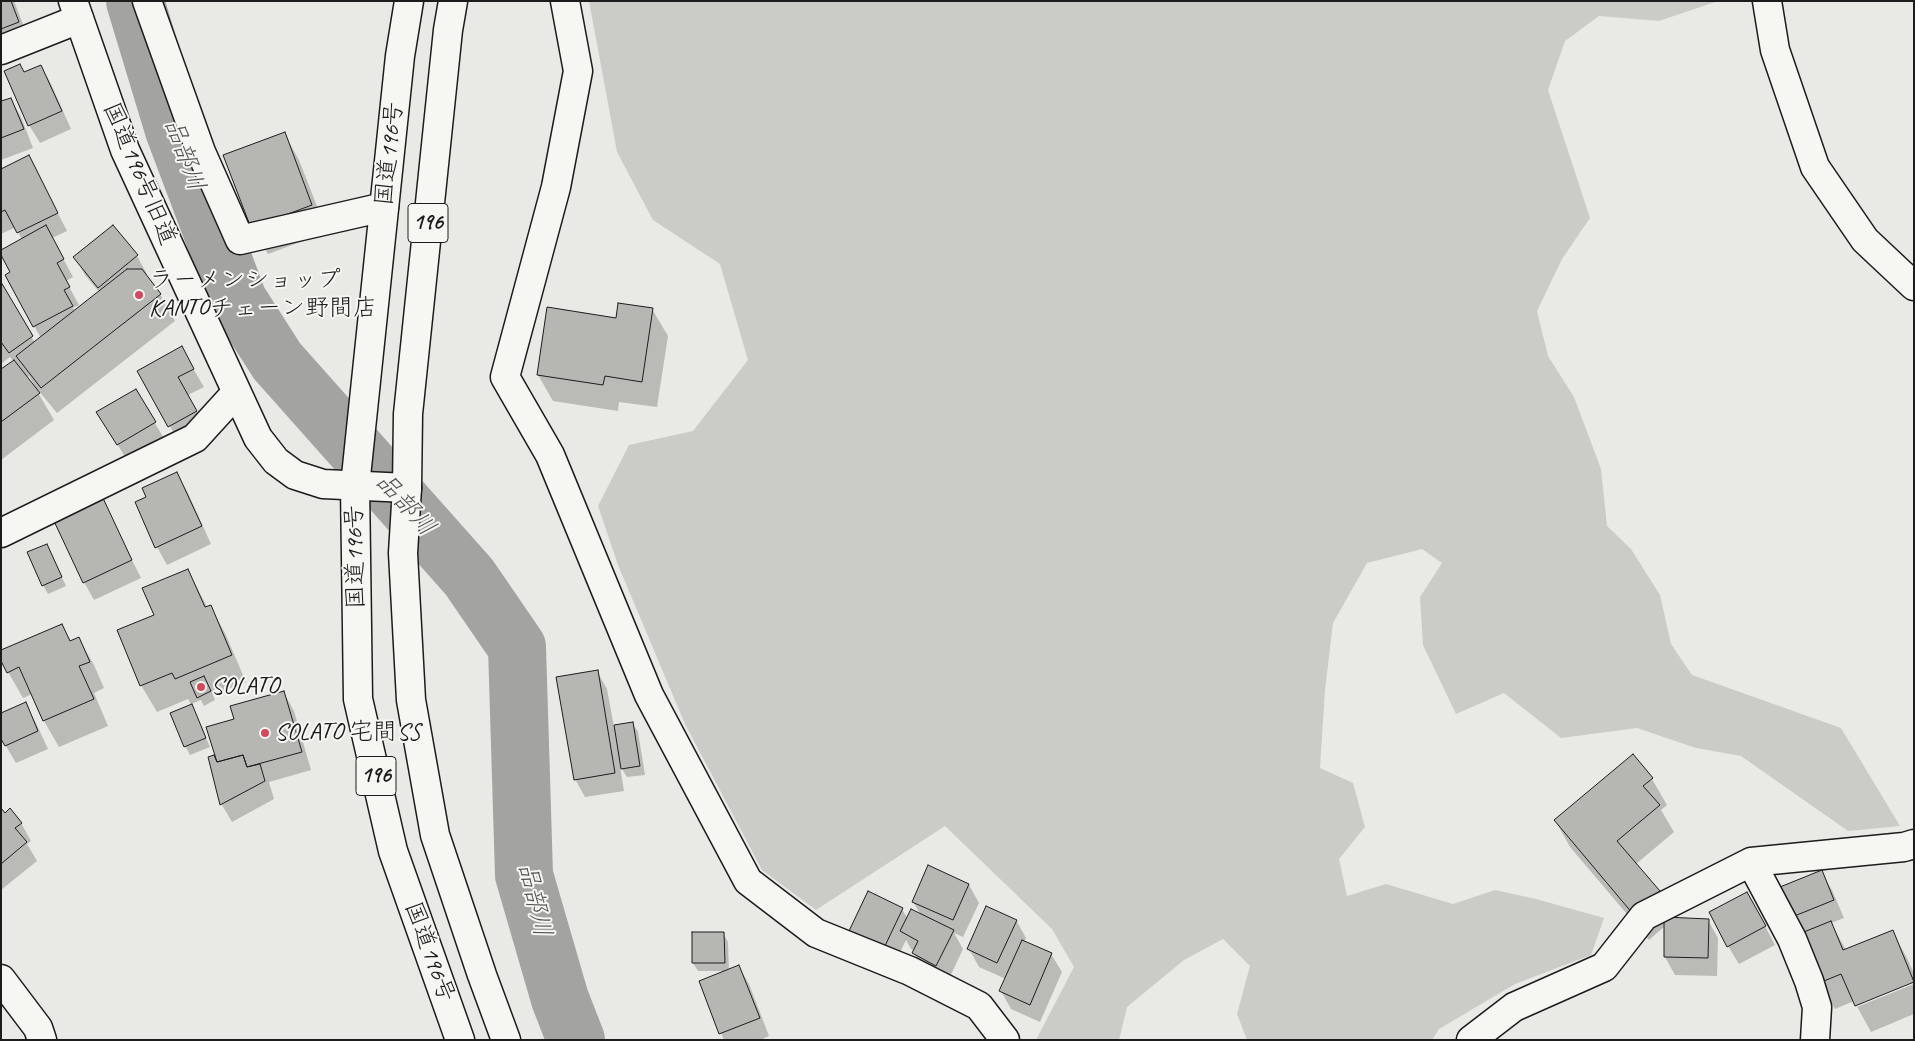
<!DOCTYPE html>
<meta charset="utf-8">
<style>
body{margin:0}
#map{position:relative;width:1915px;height:1041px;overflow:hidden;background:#e9e9e5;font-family:Caveat,sans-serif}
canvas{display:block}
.frame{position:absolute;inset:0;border:2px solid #1c1c1c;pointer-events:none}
</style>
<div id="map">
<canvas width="1915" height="1041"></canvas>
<div class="frame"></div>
</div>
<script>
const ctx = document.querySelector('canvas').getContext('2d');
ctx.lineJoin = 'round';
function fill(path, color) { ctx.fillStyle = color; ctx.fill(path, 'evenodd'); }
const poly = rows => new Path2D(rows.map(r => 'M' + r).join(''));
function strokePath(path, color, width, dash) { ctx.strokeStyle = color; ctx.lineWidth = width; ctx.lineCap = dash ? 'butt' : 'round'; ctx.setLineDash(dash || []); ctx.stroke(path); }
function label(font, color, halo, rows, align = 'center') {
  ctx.font = font + ' Caveat,"Klee One",sans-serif'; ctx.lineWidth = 4; ctx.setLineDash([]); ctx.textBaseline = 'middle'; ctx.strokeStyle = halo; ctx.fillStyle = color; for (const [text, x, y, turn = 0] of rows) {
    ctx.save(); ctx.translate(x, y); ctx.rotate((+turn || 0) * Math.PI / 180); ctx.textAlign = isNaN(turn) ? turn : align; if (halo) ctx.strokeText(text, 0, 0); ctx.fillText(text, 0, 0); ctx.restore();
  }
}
fill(poly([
 [589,1,1718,1,1659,21,1599,16,1565,41,1548,90,1590,218,1562,259,1537,311,1548,356,1574,397,1601,469,1607,526,1631,549,1660,595,1671,644,1692,675,1841,728,1900,826,1848,831,1741,756,1696,748,1637,728,1561,738,1504,693,1456,714,1423,645,1420,597,1442,563,1422,549,1367,563,1333,623,1325,690,1320,768,1353,783,1365,827,1339,859,1347,896,1386,884,1453,904,1495,890,1536,899,1604,918,1591,955,1515,984,1439,1029,1432,1040,1247,1040,1237,1014,1250,966,1223,939,1184,960,1127,1007,1119,1040,1036,1040,1074,967,1052,929,945,826,816,910,762,870,685,724,618,565,598,506,629,445,693,431,748,360,720,264,653,220,617,152]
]), '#cbcbc7');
fill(poly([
 [1,1,14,1,29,40,1,51],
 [41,66,51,84,71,129,40,143,29,125,24,73],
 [11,99,21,117,33,148,1,160,1,103],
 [284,133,299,160,327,232,268,254,252,227],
 [29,157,67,231,52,238,73,277,66,281,79,305,73,308,75,311,99,292,85,275,75,257,113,226,137,256,147,274,145,276,160,294,175,321,57,413,38,390,37,391,54,420,1,460,1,371,14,362,10,357,1,364,1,284,35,343,41,338,34,326,12,272,22,240,16,227,1,234,1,170],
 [29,376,35,386,33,387,26,378],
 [652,309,668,336,657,407,619,402,618,411,553,401,538,375],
 [181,348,204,387,188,395,206,430,180,444,139,371],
 [135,390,165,440,128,462,98,412],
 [176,473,187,491,211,544,167,565,157,547,148,497],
 [101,498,141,578,94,600,84,582],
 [47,545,66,586,48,594,43,585],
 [188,570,207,607,210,606,225,633,246,682,213,695,215,700,204,706,201,700,191,704,210,747,190,755,185,746,192,706,188,699,157,712,141,685,155,615],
 [62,625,71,642,79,639,94,665,104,688,94,693,108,726,59,747,44,721,32,694,23,698,8,672],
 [597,671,607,689,614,727,633,724,638,732,645,775,627,777,620,766,624,791,585,797,575,779],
 [284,693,294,711,311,770,269,782,274,799,232,822,222,805,210,757,216,755,236,720],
 [25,704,35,721,48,749,16,763,6,746],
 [1652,779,1667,805,1661,810,1674,832,1636,864,1659,892,1675,919,1708,920,1718,938,1717,976,1675,975,1665,957,1665,926,1649,940,1570,847,1555,820],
 [1,810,5,814,21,823,31,841,27,844,37,861,1,890],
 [1821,872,1832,890,1844,918,1831,923,1846,950,1892,931,1907,958,1914,974,1914,981,1857,1004,1857,1007,1914,984,1914,1014,1871,1032,1854,1001,1835,1009,1820,983,1793,916],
 [969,885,979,903,963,937,954,933,963,949,947,983,924,971,914,953,915,951,911,949,906,940,894,965,860,949,850,931,902,909,907,918,921,915,913,902],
 [1757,911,1775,945,1739,964,1728,946],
 [1016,920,1026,938,1024,942,1051,954,1062,972,1040,1022,1011,1009,1001,991,1006,979,979,967,969,949],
 [723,933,728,942,729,971,739,967,749,984,769,1036,760,1040,724,1040,721,1033,726,971,698,971,693,963]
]), '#0003');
strokePath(poly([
 [135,1,174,130,238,300,277,361,469,577,517,647,524,875,560,999,576,1040]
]), '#a3a3a1', 58);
const building = poly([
 [1,1,11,1,19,22,1,29,1,1],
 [20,64,24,72,41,65,62,111,28,126,4,71,20,64],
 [11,98,24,129,1,138,1,101,11,98],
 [285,132,312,205,251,228,223,155,285,132],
 [29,155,58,213,17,233,5,210,1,212,1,169,29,155],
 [46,225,64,259,57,263,70,287,64,290,73,306,33,327,5,275,10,272,1,255,1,250,46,225],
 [113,225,138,255,98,288,73,257,113,225],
 [127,269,142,269,161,294,41,388,16,356,127,269],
 [1,282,33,336,9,353,1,342,1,282],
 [618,303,653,308,642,382,605,376,603,385,537,375,547,307,616,318,618,303],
 [182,346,194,369,178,377,197,411,168,427,137,371,182,346],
 [14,360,40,393,1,422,1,369,14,360],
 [136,389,156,422,117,445,96,412,136,389],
 [177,472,202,526,155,548,135,502,146,497,142,488,177,472],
 [102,496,132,560,83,583,53,519,102,496],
 [47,544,62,577,42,586,27,552,47,544],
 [188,569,205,607,211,605,232,655,175,679,172,673,140,686,117,630,154,615,142,588,188,569],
 [62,624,70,641,79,637,90,662,79,666,94,699,43,721,19,667,7,673,1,661,1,650,62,624],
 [598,670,615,773,574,780,556,677,598,670],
 [204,676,211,691,197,698,190,682,204,676],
 [284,691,302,752,247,767,243,755,217,762,206,727,234,719,230,706,284,691],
 [26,702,38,731,5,746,1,739,1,713,26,702],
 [192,704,206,738,184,747,170,713,192,704],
 [633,722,640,766,621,769,614,725,633,722],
 [1633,754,1653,778,1643,786,1660,805,1617,841,1660,891,1633,914,1554,820,1633,754],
 [214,755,217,762,243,755,247,767,260,764,265,781,220,805,208,757,214,755],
 [1,808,5,813,10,808,22,823,15,828,27,842,1,864,1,808],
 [928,865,969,884,953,920,912,902,928,865],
 [1822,870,1834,900,1792,917,1780,887,1822,870],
 [868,891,903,908,884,948,849,931,868,891],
 [1747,892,1766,926,1727,947,1709,912,1747,892],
 [986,906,1017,920,997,963,967,949,986,906],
 [911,909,954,930,936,966,912,953,918,941,900,931,911,909],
 [1664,917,1709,919,1708,958,1664,957,1664,917],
 [1831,921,1843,950,1893,930,1914,982,1855,1006,1841,974,1819,983,1799,934,1831,921],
 [692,932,724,932,725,963,692,963,692,932],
 [1022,940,1052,953,1030,1005,999,991,1022,940],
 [739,965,760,1018,719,1034,699,981,739,965]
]);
fill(building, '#b6b6b3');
strokePath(building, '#1c1c1c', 1);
const street = poly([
 [147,1,201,152,240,240,384,207],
 [565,1,578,71,556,187,505,377,550,455,649,695,748,881,816,933,910,971,979,1006,1005,1040],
 [1767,1,1775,50,1815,167,1865,240,1914,286],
 [1,50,79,19],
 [1,533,195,438,236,393],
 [1751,862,1792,939,1809,981,1817,1007,1815,1040],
 [1,979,38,1028,42,1040],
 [1471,1040,1514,1007,1604,967,1644,916,1751,862,1904,847,1914,844]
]);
const secondary = poly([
 [73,1,125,150,258,438,276,461,295,475,323,484,407,488]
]);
const highway = poly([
 [409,1,400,56,355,486,358,699,393,851,460,1040],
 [453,1,448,30,408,414,407,488,403,553,411,700,435,835,482,975,506,1040]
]);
strokePath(street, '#1c1c1c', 31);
strokePath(secondary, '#1c1c1c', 31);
strokePath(highway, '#1c1c1c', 31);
strokePath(street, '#f6f6f2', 28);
strokePath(secondary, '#f6f6f2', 28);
strokePath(highway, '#f6f6f2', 28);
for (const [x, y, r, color] of [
 [139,295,5,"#d1495b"],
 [201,687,5,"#d1495b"],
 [265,733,5,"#d1495b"]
]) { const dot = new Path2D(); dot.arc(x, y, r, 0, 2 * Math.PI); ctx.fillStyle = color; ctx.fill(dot); strokePath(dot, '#f6f6f2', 2); }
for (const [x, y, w] of [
 [428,223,40],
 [376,776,40]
]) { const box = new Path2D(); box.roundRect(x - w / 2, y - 19.5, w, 39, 4); ctx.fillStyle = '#f6f6f2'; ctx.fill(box); strokePath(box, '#1c1c1c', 1); }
label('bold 22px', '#1c1c1c', null, [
 ["196",428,223],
 ["196",376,776]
]);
label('24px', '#1c1c1c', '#f6f6f2', [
 ["国道196号",390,154,-84],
 ["国道196号旧道",139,174,67],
 ["国道196号",356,557,-91],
 ["国道196号",429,952,70]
]);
label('24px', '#1c1c1c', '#f6f6f2', [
 ["ラーメンショップ",149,281],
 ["KANTOチェーン野間店",149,309],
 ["SOLATO",211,687],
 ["SOLATO 宅間SS",275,733]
], 'left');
label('italic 25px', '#525251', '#f6f6f2', [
 ["品部川",184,155,70],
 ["品部川",405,505,48],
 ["品部川",534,900,77]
]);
</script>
